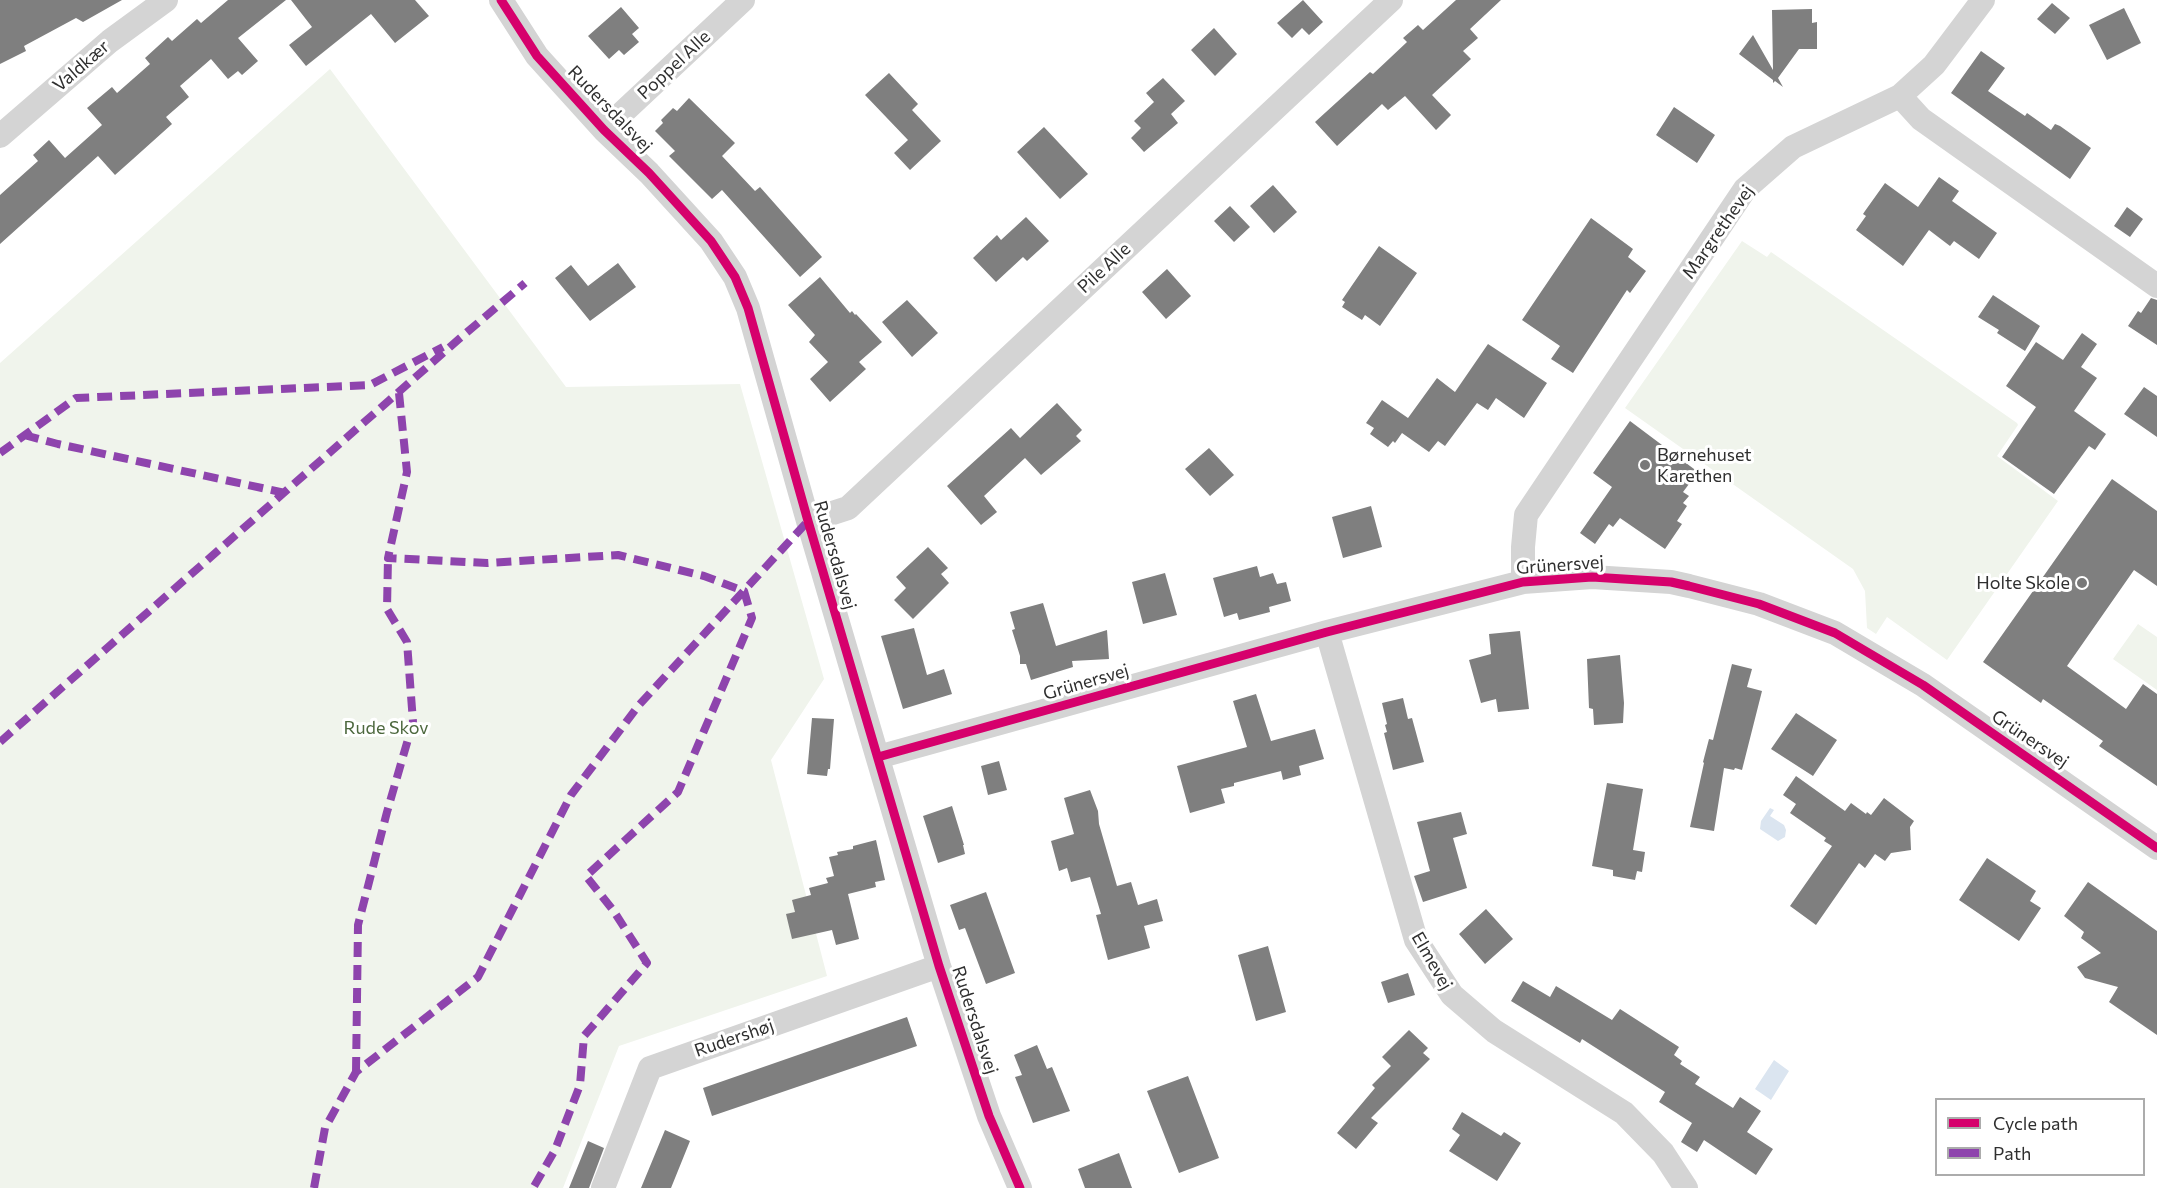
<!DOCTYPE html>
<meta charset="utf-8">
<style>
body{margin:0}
#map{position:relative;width:2157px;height:1188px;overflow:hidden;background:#fff;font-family:Commissioner,sans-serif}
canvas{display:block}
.legend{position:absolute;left:1935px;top:1098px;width:210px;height:78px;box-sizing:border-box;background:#fff;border:2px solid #acacac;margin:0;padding:8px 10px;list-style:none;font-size:18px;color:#2f2f2f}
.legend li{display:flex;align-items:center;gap:12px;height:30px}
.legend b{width:30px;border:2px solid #acacac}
</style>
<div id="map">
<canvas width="2157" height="1188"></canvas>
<ul class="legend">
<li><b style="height:8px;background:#d6006c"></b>Cycle path</li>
<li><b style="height:8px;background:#8e44ad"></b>Path</li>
</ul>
</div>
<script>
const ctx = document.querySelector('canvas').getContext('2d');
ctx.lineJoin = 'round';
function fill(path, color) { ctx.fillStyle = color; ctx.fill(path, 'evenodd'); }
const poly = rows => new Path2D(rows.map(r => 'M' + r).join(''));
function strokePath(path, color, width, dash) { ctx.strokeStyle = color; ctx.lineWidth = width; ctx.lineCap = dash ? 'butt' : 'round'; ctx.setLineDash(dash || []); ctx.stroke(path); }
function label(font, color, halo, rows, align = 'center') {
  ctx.font = font + ' Commissioner,sans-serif'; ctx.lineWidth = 6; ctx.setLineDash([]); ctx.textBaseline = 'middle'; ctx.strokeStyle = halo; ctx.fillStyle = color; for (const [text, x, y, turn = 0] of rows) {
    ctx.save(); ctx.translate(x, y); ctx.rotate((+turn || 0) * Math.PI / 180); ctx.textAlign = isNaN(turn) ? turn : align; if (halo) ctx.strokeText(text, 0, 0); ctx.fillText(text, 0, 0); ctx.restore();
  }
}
fill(poly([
 [330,69,566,387,740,384,824,679,771,760,827,976,619,1046,563,1188,0,1188,0,363],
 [1742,241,1767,257,1771,252,2017,423,2018,425,1997,456,2058,501,1947,660,1887,617,1876,634,1867,628,1865,591,1853,569,1625,408],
 [2138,624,2157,637,2157,690,2113,659]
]), '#f0f4ec');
fill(poly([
 [1770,808,1774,810,1770,816,1784,825,1786,830,1785,837,1778,841,1760,829,1761,821],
 [1774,1060,1789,1071,1771,1100,1755,1089]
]), '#dbe5f0');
fill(poly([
 [0,0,122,0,83,22,76,18,24,46,26,51,0,64],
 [228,0,286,0,238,38,258,61,242,75,238,71,228,79,211,59,180,86,189,97,166,117,172,124,133,159,115,175,98,156,0,244,0,195,38,161,33,155,49,140,65,158,102,125,87,108,112,87,117,93,150,64,145,58,168,37,172,41,197,19,201,23],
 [291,0,415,0,429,16,395,43,371,14,306,66,289,45,312,27],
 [1303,0,1323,22,1309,35,1302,28,1292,38,1277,23],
 [1456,0,1501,0,1470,29,1478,38,1463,51,1471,59,1432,95,1451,115,1436,130,1405,96,1388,110,1382,104,1337,146,1315,122,1370,72,1373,74,1407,42,1403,38,1418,25,1423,30],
 [2052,3,2070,18,2055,34,2037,19],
 [621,7,639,28,632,34,639,42,624,55,619,50,609,59,588,36],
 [2124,8,2141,43,2107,60,2089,25],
 [1812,9,1812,23,1817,22,1817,49,1799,49,1778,78,1783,87,1775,81,1773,83,1773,80,1739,54,1753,35,1773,70,1772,10],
 [1214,28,1237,54,1215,76,1191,50],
 [1981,51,2005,68,1988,91,2025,116,2027,113,2051,130,2055,124,2060,126,2091,148,2070,179,1951,93],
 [889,73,918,104,912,110,941,141,910,170,894,153,908,140,865,95],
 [1163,78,1185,101,1171,114,1178,123,1144,152,1131,138,1141,128,1134,121,1154,102,1146,93],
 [689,98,735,143,722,156,755,191,760,187,822,257,800,277,722,190,712,199,669,156,675,151,655,131,663,123,661,120,673,108,677,111],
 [1674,107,1715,135,1697,163,1656,135],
 [1044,127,1088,174,1060,199,1017,152],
 [1939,177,1959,191,1952,201,1997,233,1979,259,1954,241,1950,246,1929,230,1903,266,1856,230,1866,216,1863,214,1865,211,1885,183,1918,207],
 [1273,185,1297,212,1274,233,1250,206],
 [1230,206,1250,227,1234,242,1214,221],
 [2127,207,2143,219,2130,237,2114,226],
 [1026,217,1049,241,1027,261,1023,257,996,282,973,258,997,235,1001,240],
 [1591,218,1633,249,1628,257,1646,271,1630,293,1627,290,1573,373,1551,359,1560,346,1522,320],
 [1379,246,1417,273,1380,326,1365,315,1362,320,1342,307,1345,302,1342,300],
 [618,263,636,287,590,321,555,278,571,265,588,286],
 [1167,269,1191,296,1166,319,1142,292],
 [820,277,850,313,852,311,855,315,856,314,882,342,859,362,866,369,830,402,810,379,828,362,809,342,815,335,788,305],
 [1993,295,2040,326,2025,351,1997,333,1999,330,1978,317],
 [2151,298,2157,300,2157,345,2128,326,2138,311,2141,313],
 [907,300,938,333,912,357,882,322],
 [2082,333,2097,344,2081,367,2097,378,2074,411,2106,434,2095,450,2089,446,2054,494,2002,457,2036,407,2006,386,2036,342,2063,360],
 [1488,344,1547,383,1524,418,1496,398,1488,410,1477,403,1445,446,1438,441,1429,452,1402,433,1395,443,1393,441,1388,447,1370,434,1374,428,1366,423,1382,400,1408,418,1437,378,1455,392],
 [2144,387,2157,396,2157,437,2124,414],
 [1057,403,1082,430,1076,436,1081,441,1041,475,1025,458,984,496,997,512,981,525,947,486,1011,428,1020,438],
 [1630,421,1698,472,1683,492,1689,496,1683,503,1687,506,1677,521,1682,524,1665,549,1620,518,1613,527,1609,524,1595,544,1580,533,1612,487,1593,473],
 [1209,448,1234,475,1210,496,1185,469],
 [2112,479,2157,511,2157,586,2134,570,2067,666,2126,709,2143,684,2157,694,2157,786,2099,746,2103,741,2043,699,2041,703,1983,662],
 [1371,506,1382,547,1343,558,1332,517],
 [928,547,948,568,941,574,949,583,913,619,894,600,906,588,896,577],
 [1257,566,1260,577,1273,573,1277,584,1286,582,1291,601,1269,607,1270,612,1239,620,1237,613,1224,617,1213,578],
 [1165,573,1177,615,1143,624,1132,582],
 [1043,603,1056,646,1107,630,1109,659,1072,661,1073,667,1031,680,1026,664,1020,664,1020,656,1012,630,1015,629,1010,612],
 [914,628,927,675,944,669,952,694,903,709,881,636],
 [1520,631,1529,709,1498,712,1496,699,1481,703,1469,660,1491,654,1489,634],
 [1620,655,1624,703,1623,723,1594,725,1593,709,1589,708,1587,659],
 [1732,664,1752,669,1747,687,1762,691,1742,770,1735,768,1734,770,1724,768,1714,831,1690,827,1704,763,1703,762,1709,739,1713,740],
 [1256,694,1271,741,1315,729,1324,759,1299,766,1301,775,1283,780,1281,771,1234,783,1234,786,1221,789,1225,803,1190,813,1177,766,1247,747,1233,701],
 [1403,698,1408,719,1412,718,1424,762,1393,770,1384,733,1387,732,1385,725,1387,724,1382,703],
 [1796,713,1837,740,1813,776,1771,749],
 [812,718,834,719,830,769,828,769,827,776,807,774],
 [999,761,1007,790,988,795,981,766],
 [1796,776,1845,811,1851,803,1866,814,1867,812,1871,815,1884,798,1914,821,1910,827,1911,850,1891,853,1885,861,1875,854,1865,868,1859,863,1816,925,1790,906,1832,846,1824,841,1826,838,1790,813,1796,804,1783,795],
 [1607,783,1643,789,1633,850,1645,852,1642,872,1637,871,1635,880,1613,876,1613,870,1592,866],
 [1090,790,1098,811,1099,824,1117,886,1131,882,1138,905,1157,899,1163,921,1144,926,1150,948,1108,960,1096,915,1101,914,1090,877,1071,882,1067,868,1059,871,1051,841,1074,834,1064,798],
 [952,806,964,845,963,845,965,854,938,863,923,816],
 [1461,812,1467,834,1453,838,1467,888,1423,902,1414,876,1430,871,1417,822],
 [876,840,885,880,875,882,876,887,848,894,859,939,836,945,832,930,792,939,786,914,795,912,792,900,811,895,809,888,828,883,826,878,834,876,829,857,838,855,837,852,853,849,853,846],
 [1987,858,2036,891,2030,901,2041,908,2019,941,1959,900],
 [2088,882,2157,931,2157,1035,2109,1002,2118,987,2085,978,2077,967,2101,953,2081,938,2084,932,2064,916],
 [986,892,1015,973,986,984,965,928,959,930,950,905],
 [1486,909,1513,939,1485,964,1459,934],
 [1268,946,1286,1012,1256,1021,1238,955],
 [1408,973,1415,995,1388,1003,1381,982],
 [1523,981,1550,997,1556,986,1612,1020,1620,1009,1679,1047,1674,1055,1682,1061,1680,1064,1700,1077,1695,1084,1733,1108,1740,1097,1761,1111,1747,1132,1773,1149,1756,1175,1704,1140,1697,1152,1681,1142,1692,1123,1659,1102,1665,1092,1582,1039,1580,1043,1511,1001],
 [907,1017,917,1046,712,1116,703,1088],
 [1409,1030,1428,1048,1423,1053,1430,1059,1371,1118,1378,1123,1356,1149,1337,1133,1375,1088,1372,1085,1391,1066,1382,1057],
 [1037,1045,1047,1069,1052,1067,1070,1111,1033,1123,1015,1077,1022,1075,1014,1055],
 [1188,1076,1219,1158,1179,1173,1147,1091],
 [1462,1112,1501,1136,1504,1132,1521,1143,1497,1181,1449,1151,1460,1135,1452,1129],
 [665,1130,690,1141,671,1188,641,1188],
 [588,1141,604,1148,589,1188,569,1188],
 [1119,1153,1132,1188,1085,1188,1078,1169]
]), '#7f7f7f');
strokePath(poly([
 [501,0,537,56,604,130,649,173,711,241,735,277,748,308,808,521,939,966,989,1116,1020,1188],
 [1900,96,1934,65,1983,0],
 [604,130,743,0],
 [0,136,110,41,166,0],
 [808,521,848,508,1391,0],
 [1523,582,1523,547,1526,515,1745,189,1793,147,1900,96,1921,119,2157,286],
 [1327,632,1416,940,1452,995,1494,1031,1624,1113,1663,1153,1686,1188],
 [878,757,1327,632,1523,582,1592,577,1671,582,1689,586,1759,604,1835,633,1923,685,2157,848],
 [603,1188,650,1068,939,966]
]), '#d4d4d4', 24);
strokePath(poly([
 [399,393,407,472,388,558,487,563,618,555,704,576,744,591,752,618,678,792,586,876,613,910,647,963,584,1036,580,1085,555,1150,533,1188],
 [24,435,58,444,285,493],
 [0,453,76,398,370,385,443,347],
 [0,742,459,339,525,283],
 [356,1072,358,925,387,812,413,722,407,642,387,609,388,558],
 [314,1188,325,1128,356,1072,478,977,571,795,639,705,808,521]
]), '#8e44ad', 8, [15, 8]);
strokePath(poly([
 [501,0,537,56,604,130,649,173,711,241,735,277,748,308,808,521,939,966,989,1116,1020,1188],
 [878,757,1327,632,1523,582,1592,577,1671,582,1689,586,1759,604,1835,633,1923,685,2157,848]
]), '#d6006c', 9);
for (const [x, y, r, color] of [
 [1645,465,6,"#787878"],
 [2082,583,6,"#787878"]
]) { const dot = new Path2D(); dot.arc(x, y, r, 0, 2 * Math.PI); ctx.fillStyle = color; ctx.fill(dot); strokePath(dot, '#fff', 2); }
label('18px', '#2f2f2f', '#fff', [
 ["Poppel Alle",674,65,-43],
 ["Valdkær",81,66,-41],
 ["Rudersdalsvej",610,109,46],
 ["Margrethevej",1718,232,-55],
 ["Pile Alle",1104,268,-43],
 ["Rudersdalsvej",835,555,74],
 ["Grünersvej",1560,565,-4],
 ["Grünersvej",1086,682,-16],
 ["Grünersvej",2030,739,34],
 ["Elmevej",1432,961,60],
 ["Rudersdalsvej",975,1020,72],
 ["Rudershøj",734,1038,-19]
]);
label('18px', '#2f2f2f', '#fff', [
 ["Børnehuset",1657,455],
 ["Karethen",1657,476],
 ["Holte Skole",2070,583,"right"]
], 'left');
label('18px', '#4d683e', '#fff', [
 ["Rude Skov",386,728]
]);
</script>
